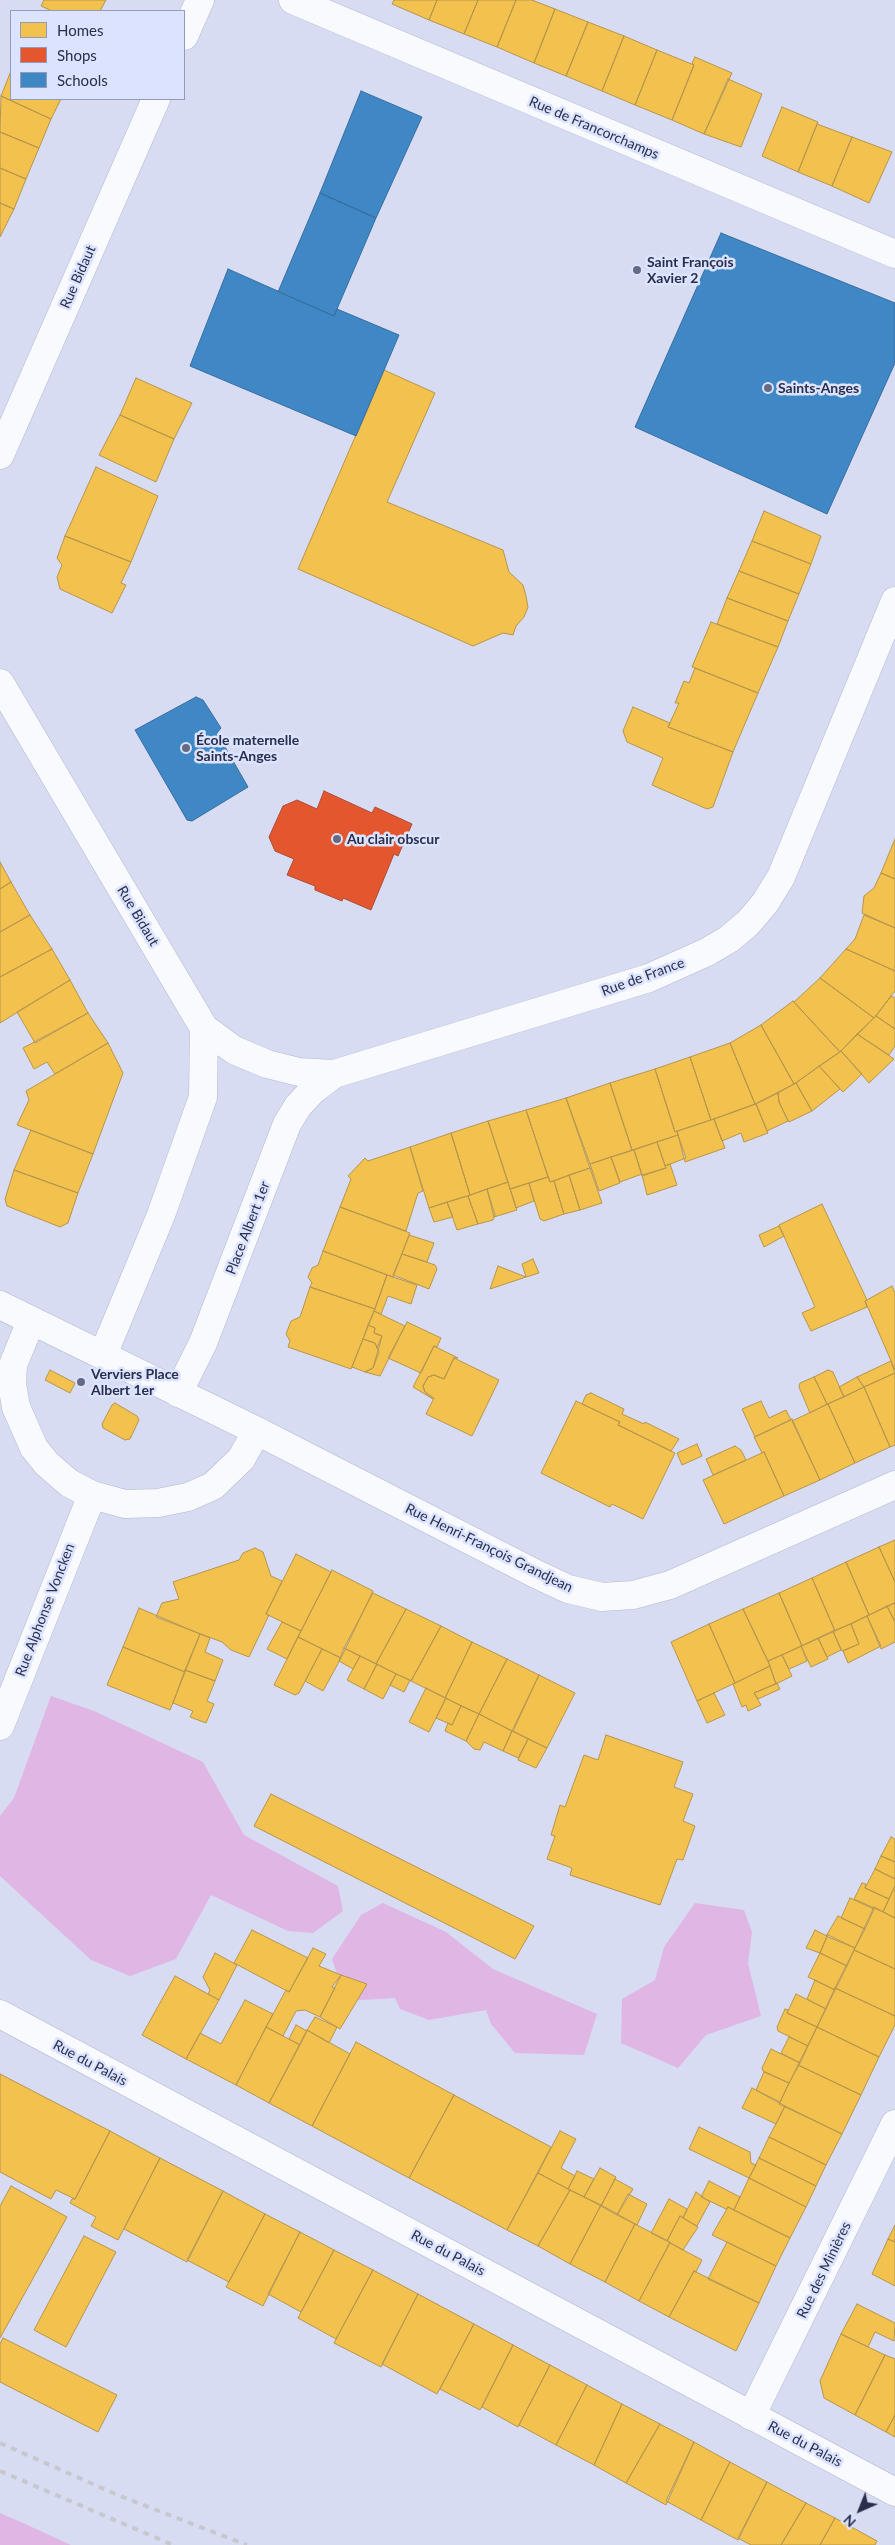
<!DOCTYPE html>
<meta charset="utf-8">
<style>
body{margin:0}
#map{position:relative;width:895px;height:2545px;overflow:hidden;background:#d7dcf3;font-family:Lato,sans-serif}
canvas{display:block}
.legend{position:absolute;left:10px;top:10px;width:175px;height:90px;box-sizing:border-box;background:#dce3ff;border:1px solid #949bb6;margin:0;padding:6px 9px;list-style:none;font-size:15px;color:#292e49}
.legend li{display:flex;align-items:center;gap:10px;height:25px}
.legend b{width:25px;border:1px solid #949bb6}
.north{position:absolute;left:835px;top:2485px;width:50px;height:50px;-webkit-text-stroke:4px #dce3ff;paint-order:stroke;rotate:224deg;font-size:14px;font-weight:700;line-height:20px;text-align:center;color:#292e49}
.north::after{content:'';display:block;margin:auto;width:18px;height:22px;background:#292e49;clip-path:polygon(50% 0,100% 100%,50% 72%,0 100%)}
</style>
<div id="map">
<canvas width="895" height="2545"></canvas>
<ul class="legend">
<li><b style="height:14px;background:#f2c14e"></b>Homes</li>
<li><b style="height:14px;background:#e4572e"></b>Shops</li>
<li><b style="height:14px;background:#3f88c5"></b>Schools</li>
</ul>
<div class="north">N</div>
</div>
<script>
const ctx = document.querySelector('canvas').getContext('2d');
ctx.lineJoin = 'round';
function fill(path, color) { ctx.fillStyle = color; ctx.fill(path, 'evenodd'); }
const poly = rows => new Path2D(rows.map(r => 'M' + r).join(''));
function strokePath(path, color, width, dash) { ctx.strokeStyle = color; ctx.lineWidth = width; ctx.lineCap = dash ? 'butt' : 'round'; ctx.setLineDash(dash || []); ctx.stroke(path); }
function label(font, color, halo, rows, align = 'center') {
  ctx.font = font + ' Lato,sans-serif'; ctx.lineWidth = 5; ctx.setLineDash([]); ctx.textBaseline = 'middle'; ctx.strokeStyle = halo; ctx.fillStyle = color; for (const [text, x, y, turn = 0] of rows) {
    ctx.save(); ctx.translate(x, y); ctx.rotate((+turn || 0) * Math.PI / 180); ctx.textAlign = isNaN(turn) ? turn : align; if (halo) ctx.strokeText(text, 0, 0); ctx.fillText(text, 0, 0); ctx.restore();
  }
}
fill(poly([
 [51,1696,94,1711,203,1762,244,1835,338,1886,343,1911,313,1933,288,1931,211,1895,176,1959,130,1976,91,1960,0,1876,0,1816,14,1798],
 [383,1903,446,1932,493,1969,597,2014,584,2055,515,2053,491,2024,486,2010,429,2020,400,2009,395,1998,346,2001,332,1959,361,1915],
 [695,1903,744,1910,752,1932,748,1963,761,2016,706,2035,678,2068,621,2043,622,1999,655,1980,664,1947],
 [0,2513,23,2523,71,2545,0,2545]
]), '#e0b6e4');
const homes = poly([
 [44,0,106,0,100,11,52,11,41,6,44,0],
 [394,0,437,0,429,20,392,4,394,0],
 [437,0,478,0,464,34,429,20,437,0],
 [478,0,516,0,497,47,464,34,478,0],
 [516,0,532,0,555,9,534,63,497,47,516,0],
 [555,9,588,22,566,76,534,63,555,9],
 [588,22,624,36,602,91,566,76,588,22],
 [624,36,657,50,635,105,602,91,624,36],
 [657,50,694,65,672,120,635,105,657,50],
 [695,57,732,73,704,134,672,120,694,65,692,63,695,57],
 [11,71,11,99,61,99,51,119,1,96,11,71],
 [728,79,762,94,741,147,704,134,728,79],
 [1,96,51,119,39,148,0,132,1,96],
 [782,107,818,122,798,172,762,156,782,107],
 [817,124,852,137,832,186,798,172,817,124],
 [0,132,39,148,26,179,0,168,0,132],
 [852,137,892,152,869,203,832,186,852,137],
 [0,168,26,179,14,209,0,203,0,168],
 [0,203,14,209,0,237,0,203],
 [384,370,435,393,387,502,503,550,509,572,523,585,526,596,528,607,524,617,516,626,513,635,503,633,473,646,298,569,384,370],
 [136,378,192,403,174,439,120,415,136,378],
 [120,415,174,439,156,482,99,455,120,415],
 [96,467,158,496,131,562,65,536,96,467],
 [764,511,821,536,811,564,752,541,764,511],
 [65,536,131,562,121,583,126,585,112,613,60,589,57,577,62,565,57,558,65,536],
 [752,541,811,564,799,594,739,571,752,541],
 [739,571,799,594,788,621,727,598,739,571],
 [727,598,788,621,778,647,717,624,727,598],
 [711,622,778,647,758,693,692,667,711,622],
 [695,668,758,693,733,752,668,727,679,703,675,703,684,681,689,683,695,668],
 [633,707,670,723,668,727,733,752,713,807,707,809,652,785,663,758,627,742,623,731,633,707],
 [895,839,895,879,881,873,895,839],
 [0,862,11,882,0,889,0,862],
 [881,873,895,879,895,928,862,913,864,896,874,888,881,873],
 [11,882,30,915,0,932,0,889,11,882],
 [30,915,52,949,0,977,0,932,30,915],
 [864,915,895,928,895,971,846,949,855,939,864,915],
 [52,949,70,980,0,1023,0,977,52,949],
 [846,949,895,971,895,991,874,1018,820,978,846,949],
 [820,978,874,1018,840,1052,794,1002,820,978],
 [70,980,88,1013,35,1043,17,1012,70,980],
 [891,996,895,998,895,1029,876,1016,891,996],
 [793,1001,840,1052,794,1084,761,1025,793,1001],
 [88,1013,108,1043,55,1074,47,1062,34,1069,23,1048,88,1013],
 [876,1016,895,1029,895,1046,889,1055,857,1034,876,1016],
 [761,1025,794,1084,755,1104,730,1043,761,1025],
 [857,1034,894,1059,869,1083,841,1051,857,1034],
 [108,1043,123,1073,93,1154,17,1125,29,1100,26,1091,108,1043],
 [730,1043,755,1104,711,1120,690,1057,730,1043],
 [841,1051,862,1074,843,1092,819,1066,841,1051],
 [690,1057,711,1120,675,1132,655,1069,690,1057],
 [819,1066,840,1089,812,1111,796,1083,819,1066],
 [655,1069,675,1132,677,1131,678,1135,632,1150,610,1083,655,1069],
 [610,1083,632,1150,590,1164,566,1098,610,1083],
 [796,1083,812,1111,789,1122,779,1102,778,1093,796,1083],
 [778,1093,779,1102,788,1121,767,1131,756,1104,778,1093],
 [566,1098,590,1168,550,1182,526,1110,566,1098],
 [756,1104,768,1133,744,1142,741,1133,722,1141,714,1119,756,1104],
 [526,1110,548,1177,510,1189,488,1121,526,1110],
 [714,1119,725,1148,685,1162,677,1131,714,1119],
 [488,1121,508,1182,470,1195,451,1133,488,1121],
 [31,1130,93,1154,78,1193,14,1170,31,1130],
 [451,1133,470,1195,429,1208,410,1147,451,1133],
 [678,1135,686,1158,665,1166,657,1142,678,1135],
 [657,1142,666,1168,642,1176,634,1150,657,1142],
 [410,1147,423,1191,418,1193,406,1231,340,1207,351,1179,348,1176,365,1158,368,1161,410,1147],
 [634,1150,642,1174,620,1182,611,1157,634,1150],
 [611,1157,620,1183,599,1191,590,1164,611,1157],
 [670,1164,677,1185,647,1195,642,1175,666,1168,665,1166,670,1164],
 [590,1168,602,1203,580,1210,569,1175,590,1168],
 [14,1170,78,1193,68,1223,60,1227,7,1206,5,1199,14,1170],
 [569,1175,580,1210,564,1214,554,1181,569,1175],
 [548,1177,550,1182,554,1181,564,1214,544,1221,540,1219,529,1183,548,1177],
 [508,1182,517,1210,494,1217,487,1189,508,1182],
 [529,1183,534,1201,516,1208,510,1189,529,1183],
 [487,1189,495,1215,493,1220,478,1224,468,1196,487,1189],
 [468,1196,478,1224,457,1230,447,1202,468,1196],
 [447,1202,453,1217,434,1222,429,1208,447,1202],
 [822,1204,867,1300,865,1301,867,1307,811,1331,802,1313,815,1307,779,1225,822,1204],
 [340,1207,410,1233,393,1277,323,1251,340,1207],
 [779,1226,784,1236,764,1247,759,1235,779,1226],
 [409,1235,434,1243,427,1262,402,1254,409,1235],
 [323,1251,387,1275,375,1309,310,1287,312,1283,308,1277,312,1268,318,1265,323,1251],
 [402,1254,435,1265,437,1269,429,1289,393,1275,402,1254],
 [533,1259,539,1273,526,1277,522,1264,533,1259],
 [498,1266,526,1277,490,1289,498,1266],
 [387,1275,417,1285,411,1304,388,1296,381,1314,374,1311,387,1275],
 [892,1286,895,1293,895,1370,865,1301,892,1286],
 [310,1287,375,1309,351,1369,288,1347,290,1341,286,1334,291,1321,300,1317,310,1287],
 [374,1311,405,1326,380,1376,365,1372,373,1368,382,1336,374,1333,375,1328,368,1325,374,1311],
 [407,1322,441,1338,437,1347,434,1346,421,1373,388,1358,407,1322],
 [368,1325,375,1328,374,1333,382,1336,377,1348,375,1343,363,1339,368,1325],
 [363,1339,375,1343,379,1352,373,1368,365,1372,352,1367,363,1339],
 [434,1346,458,1358,454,1358,444,1379,434,1375,428,1377,423,1386,425,1392,433,1399,413,1387,434,1346],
 [454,1358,499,1380,472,1436,426,1414,434,1398,425,1392,423,1386,428,1377,434,1375,444,1379,454,1358],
 [891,1361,895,1373,864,1387,857,1377,891,1361],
 [50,1370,75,1383,70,1393,45,1380,50,1370],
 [828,1370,833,1372,844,1397,827,1404,814,1377,828,1370],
 [895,1373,895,1445,890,1447,864,1387,895,1373],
 [814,1377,827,1404,810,1413,799,1387,800,1383,814,1377],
 [857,1377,864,1387,844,1397,839,1387,857,1377],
 [864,1387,890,1447,855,1463,828,1404,864,1387],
 [591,1393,624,1409,622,1414,644,1424,645,1422,679,1439,671,1451,618,1425,620,1422,582,1404,586,1395,591,1393],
 [576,1401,620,1422,618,1425,675,1453,643,1519,612,1504,610,1507,541,1473,576,1401],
 [761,1401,769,1418,786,1410,791,1420,755,1437,742,1409,761,1401],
 [115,1403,137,1416,139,1420,130,1439,125,1440,103,1428,102,1424,112,1405,115,1403],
 [828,1404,855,1463,820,1480,792,1421,828,1404],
 [792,1419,820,1480,784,1496,764,1452,762,1453,754,1437,792,1419],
 [697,1444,702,1456,682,1465,677,1453,697,1444],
 [735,1446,741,1450,746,1460,713,1475,706,1459,735,1446],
 [764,1452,784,1496,724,1524,703,1480,764,1452],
 [895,1540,895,1582,879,1547,895,1540],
 [879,1547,895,1582,895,1603,869,1615,846,1562,879,1547],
 [255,1548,263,1552,271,1576,282,1581,266,1614,269,1615,249,1657,231,1650,222,1642,156,1617,162,1603,179,1599,173,1582,239,1560,243,1553,255,1548],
 [296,1554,331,1572,301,1631,266,1614,296,1554],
 [846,1562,869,1615,835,1631,812,1578,846,1562],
 [332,1570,373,1591,341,1658,298,1637,332,1570],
 [812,1578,835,1631,802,1646,779,1593,812,1578],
 [373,1593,406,1609,376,1664,344,1648,373,1593],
 [779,1593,802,1646,768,1661,743,1609,779,1593],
 [895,1603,895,1622,887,1606,895,1603],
 [887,1606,895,1622,895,1642,881,1649,867,1616,887,1606],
 [139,1608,200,1634,185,1672,123,1647,139,1608],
 [406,1609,441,1626,411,1681,376,1664,406,1609],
 [743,1609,770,1666,735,1683,709,1624,743,1609],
 [867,1616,881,1646,848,1663,843,1651,859,1644,851,1624,867,1616],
 [282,1622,301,1631,287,1659,267,1649,282,1622],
 [709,1624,735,1683,697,1701,671,1642,709,1624],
 [851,1624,859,1644,842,1651,833,1631,851,1624],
 [441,1626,472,1642,445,1698,411,1681,441,1626],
 [833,1631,841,1650,827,1657,818,1638,833,1631],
 [200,1634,210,1638,205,1652,223,1660,215,1681,185,1670,200,1634],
 [298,1637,322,1649,299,1693,295,1695,274,1685,298,1637],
 [818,1638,828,1659,811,1667,801,1646,818,1638],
 [472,1642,507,1659,479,1714,445,1698,472,1642],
 [801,1646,807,1661,789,1669,782,1655,801,1646],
 [123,1647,185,1672,170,1710,107,1685,123,1647],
 [344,1648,360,1656,353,1669,339,1661,344,1648],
 [322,1649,341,1658,323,1691,305,1681,322,1649],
 [782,1655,792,1676,776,1684,768,1661,782,1655],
 [360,1656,377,1664,364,1689,347,1680,360,1656],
 [507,1659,539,1675,512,1731,479,1714,507,1659],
 [377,1664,396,1674,383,1699,364,1689,377,1664],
 [770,1666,776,1684,754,1693,761,1705,748,1711,746,1705,742,1707,733,1684,770,1666],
 [185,1670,215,1681,207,1701,214,1704,206,1723,190,1717,193,1711,173,1703,185,1670],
 [396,1674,410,1680,404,1692,390,1685,396,1674],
 [539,1675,575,1693,547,1748,513,1731,539,1675],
 [777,1683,780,1689,758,1699,754,1693,777,1683],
 [426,1688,446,1698,429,1732,409,1722,426,1688],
 [714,1693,725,1715,707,1723,697,1701,714,1693],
 [446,1698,461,1706,452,1725,436,1718,446,1698],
 [461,1706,479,1714,466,1741,445,1731,448,1723,452,1725,461,1706],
 [479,1714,512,1731,503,1751,484,1742,480,1750,474,1749,466,1741,479,1714],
 [512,1731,528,1739,518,1758,503,1751,512,1731],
 [606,1735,683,1762,674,1787,693,1794,683,1821,695,1826,683,1860,677,1859,660,1905,570,1875,572,1868,547,1859,555,1836,551,1835,560,1805,565,1807,584,1755,598,1760,606,1735],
 [528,1739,547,1748,536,1768,518,1760,528,1739],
 [271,1794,534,1926,515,1959,254,1826,271,1794],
 [891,1837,895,1839,895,1862,881,1856,891,1837],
 [881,1856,895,1862,895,1879,875,1869,881,1856],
 [875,1869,895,1879,895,1886,889,1899,865,1888,875,1869],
 [862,1883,866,1884,865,1888,889,1899,883,1912,854,1899,862,1883],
 [895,1886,895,1918,883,1912,895,1886],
 [850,1898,874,1909,865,1929,841,1918,850,1898],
 [874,1907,895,1918,895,1969,854,1950,874,1907],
 [838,1916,865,1929,855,1948,826,1936,838,1916],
 [252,1930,308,1958,289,1992,234,1963,252,1930],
 [815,1930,827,1936,820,1953,806,1948,815,1930],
 [828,1935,855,1948,847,1966,820,1953,828,1935],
 [313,1948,326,1954,319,1966,341,1975,332,1987,335,1988,320,2017,305,2010,296,2011,283,2036,266,2027,286,1990,289,1992,313,1948],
 [854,1950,895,1969,895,2016,835,1988,854,1950],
 [215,1953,237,1965,219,2000,208,1994,210,1990,203,1977,215,1953],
 [820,1953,847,1966,835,1990,808,1977,820,1953],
 [341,1975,367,1984,340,2029,320,2017,341,1975],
 [175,1976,219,2000,186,2059,142,2035,175,1976],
 [815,1980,835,1990,826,2009,807,1999,815,1980],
 [835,1988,895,2016,895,2025,879,2057,817,2027,835,1988],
 [796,1994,826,2009,817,2027,787,2013,796,1994],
 [245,2000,273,2014,236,2085,186,2059,200,2033,221,2044,245,2000],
 [785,2009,788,2010,787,2013,817,2027,808,2046,778,2031,777,2027,785,2009],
 [315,2017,337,2027,329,2043,307,2030,315,2017],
 [296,2025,307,2031,300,2045,289,2039,296,2025],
 [266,2027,300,2045,269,2103,236,2085,266,2027],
 [817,2027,879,2057,861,2095,798,2065,817,2027],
 [307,2030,350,2054,312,2126,269,2103,307,2030],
 [789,2037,808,2046,800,2063,781,2053,789,2037],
 [356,2042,454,2095,409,2178,312,2126,356,2042],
 [771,2049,800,2063,789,2083,763,2071,762,2068,771,2049],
 [798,2065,861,2095,842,2134,779,2104,798,2065],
 [764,2072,789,2083,780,2102,756,2090,764,2072],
 [0,2074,110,2131,75,2199,56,2190,51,2199,0,2172,0,2074],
 [752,2088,785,2106,776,2124,742,2108,752,2088],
 [454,2095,551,2147,507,2230,409,2178,454,2095],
 [785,2106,842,2134,826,2165,769,2137,785,2106],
 [699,2127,750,2152,751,2163,756,2165,749,2178,689,2149,699,2127],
 [110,2131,160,2158,118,2240,91,2226,96,2217,70,2203,72,2199,75,2199,110,2131],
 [560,2131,576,2139,561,2168,575,2176,568,2189,538,2173,560,2131],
 [769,2137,826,2165,816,2186,759,2158,769,2137],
 [160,2158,223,2191,187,2262,124,2229,160,2158],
 [759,2158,816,2186,806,2207,749,2178,759,2158],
 [600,2168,616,2177,601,2206,584,2197,600,2168],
 [577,2171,594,2179,584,2197,568,2189,577,2171],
 [538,2173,570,2190,538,2246,507,2230,538,2173],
 [749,2178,806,2207,790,2238,734,2210,749,2178],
 [615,2179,633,2189,617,2215,601,2206,615,2179],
 [709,2181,740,2197,734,2210,728,2207,726,2209,701,2197,709,2181],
 [11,2186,67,2217,0,2338,0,2206,11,2186],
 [570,2190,601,2205,570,2264,538,2246,570,2190],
 [223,2191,265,2214,229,2282,187,2260,223,2191],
 [696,2192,710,2202,697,2226,683,2218,696,2192],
 [628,2194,647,2204,637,2225,617,2215,628,2194],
 [669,2199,687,2209,683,2218,680,2216,667,2241,651,2233,669,2199],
 [601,2205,635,2224,605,2282,570,2264,601,2205],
 [728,2207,790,2238,776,2266,712,2235,728,2207],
 [265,2214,300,2232,263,2306,226,2287,265,2214],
 [680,2216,698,2227,683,2250,667,2241,680,2216],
 [635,2224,670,2242,639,2301,605,2282,635,2224],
 [895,2225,895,2242,888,2239,895,2225],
 [300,2232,334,2250,301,2312,268,2294,300,2232],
 [84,2236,116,2252,66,2347,34,2330,84,2236],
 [888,2239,895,2242,895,2286,872,2274,888,2239],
 [727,2242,776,2266,759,2303,708,2279,727,2242],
 [670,2243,702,2260,696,2272,694,2271,669,2317,639,2301,670,2243],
 [334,2250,373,2270,336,2339,298,2318,334,2250],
 [373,2270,418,2294,381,2367,334,2343,373,2270],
 [694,2271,759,2303,736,2351,669,2317,694,2271],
 [418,2294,474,2324,437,2394,382,2364,418,2294],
 [857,2304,895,2323,894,2341,875,2332,868,2347,841,2334,857,2304],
 [474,2324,513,2345,480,2410,440,2389,474,2324],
 [841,2334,885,2355,855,2415,824,2398,820,2381,841,2334],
 [3,2338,117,2395,98,2432,0,2382,0,2344,3,2338],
 [513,2345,550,2365,518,2427,482,2407,513,2345],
 [885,2355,895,2359,895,2415,886,2432,855,2415,885,2355],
 [550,2365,587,2385,556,2445,519,2425,550,2365],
 [587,2385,622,2404,594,2465,556,2445,587,2385],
 [622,2404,660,2424,626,2483,594,2465,622,2404],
 [895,2415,895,2437,886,2432,895,2415],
 [660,2424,694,2442,666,2505,626,2483,660,2424],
 [694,2442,730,2462,701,2520,666,2501,694,2442],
 [730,2462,767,2482,738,2540,701,2520,730,2462],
 [767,2482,806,2503,781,2545,751,2545,738,2538,767,2482],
 [806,2503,835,2518,820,2545,781,2545,806,2503],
 [835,2518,877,2541,875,2545,820,2545,835,2518]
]);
fill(homes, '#f2c14e');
strokePath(homes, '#b6954c', 1);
const shops = poly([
 [324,791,372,813,375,807,412,824,398,856,394,854,371,910,343,898,342,901,315,890,315,886,287,875,294,859,275,851,269,837,283,806,297,800,317,809,324,791]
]);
fill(shops, '#e4572e');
strokePath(shops, '#ac4b36', 1);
const schools = poly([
 [361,91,422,117,376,218,320,193,361,91],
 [320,193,376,218,334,316,278,292,320,193],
 [721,233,895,303,895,363,827,514,635,427,721,233],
 [228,269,334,316,337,309,399,335,356,436,190,366,228,269],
 [196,697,203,700,221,728,217,733,248,787,192,821,187,820,135,730,196,697]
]);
fill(schools, '#3f88c5');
strokePath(schools, '#386da0', 1);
const minor = poly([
 [293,0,895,254],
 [184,36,200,0],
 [0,455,156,99],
 [0,683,204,1028,234,1050,267,1064,299,1072,334,1074,649,978,707,952,729,939,748,923,765,903,781,877,895,601],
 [0,1305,257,1431,536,1574,568,1589,602,1597,633,1595,670,1585,895,1485],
 [31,1321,13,1365,12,1384,16,1407,34,1448,47,1464,69,1483,92,1495,125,1504,158,1503,188,1497,213,1486,241,1459,257,1431],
 [103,1355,161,1215,203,1097,204,1028],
 [178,1393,203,1343,287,1124,298,1106,313,1090,334,1074],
 [0,1726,92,1495],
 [751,2416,895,2124]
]);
const primary = poly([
 [0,2014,895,2492]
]);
strokePath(minor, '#b3b8cf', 29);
strokePath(primary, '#b3b8cf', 29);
strokePath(minor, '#f9fafd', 28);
strokePath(primary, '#f9fafd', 28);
strokePath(poly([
 [0,2443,120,2496,247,2545],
 [0,2471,173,2545]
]), '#c6c8ce', 4, [6, 6]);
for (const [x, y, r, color] of [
 [637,270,5,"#666b84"],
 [768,388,5,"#666b84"],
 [186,748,5,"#666b84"],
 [337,839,5,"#666b84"],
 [81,1382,5,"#666b84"]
]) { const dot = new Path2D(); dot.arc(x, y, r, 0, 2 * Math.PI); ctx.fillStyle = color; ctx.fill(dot); strokePath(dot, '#dce3ff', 2); }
label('14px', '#292e49', '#dce3ff', [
 ["Rue de Francorchamps",594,128,23],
 ["Rue Bidaut",78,277,-66],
 ["Rue Bidaut",138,916,59],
 ["Rue de France",643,977,-20],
 ["Place Albert 1er",248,1228,-69],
 ["Rue Henri-François Grandjean",489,1548,26],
 ["Rue Alphonse Voncken",45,1610,-69],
 ["Rue du Palais",90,2063,28],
 ["Rue du Palais",448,2253,28],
 ["Rue des Minières",824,2270,-64],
 ["Rue du Palais",805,2444,28]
]);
label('bold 14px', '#292e49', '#dce3ff', [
 ["Saint François",647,262],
 ["Xavier 2",647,278],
 ["Saints-Anges",778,388],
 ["École maternelle",196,740],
 ["Saints-Anges",196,756],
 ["Au clair obscur",347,839],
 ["Verviers Place",91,1374],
 ["Albert 1er",91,1390]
], 'left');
</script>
